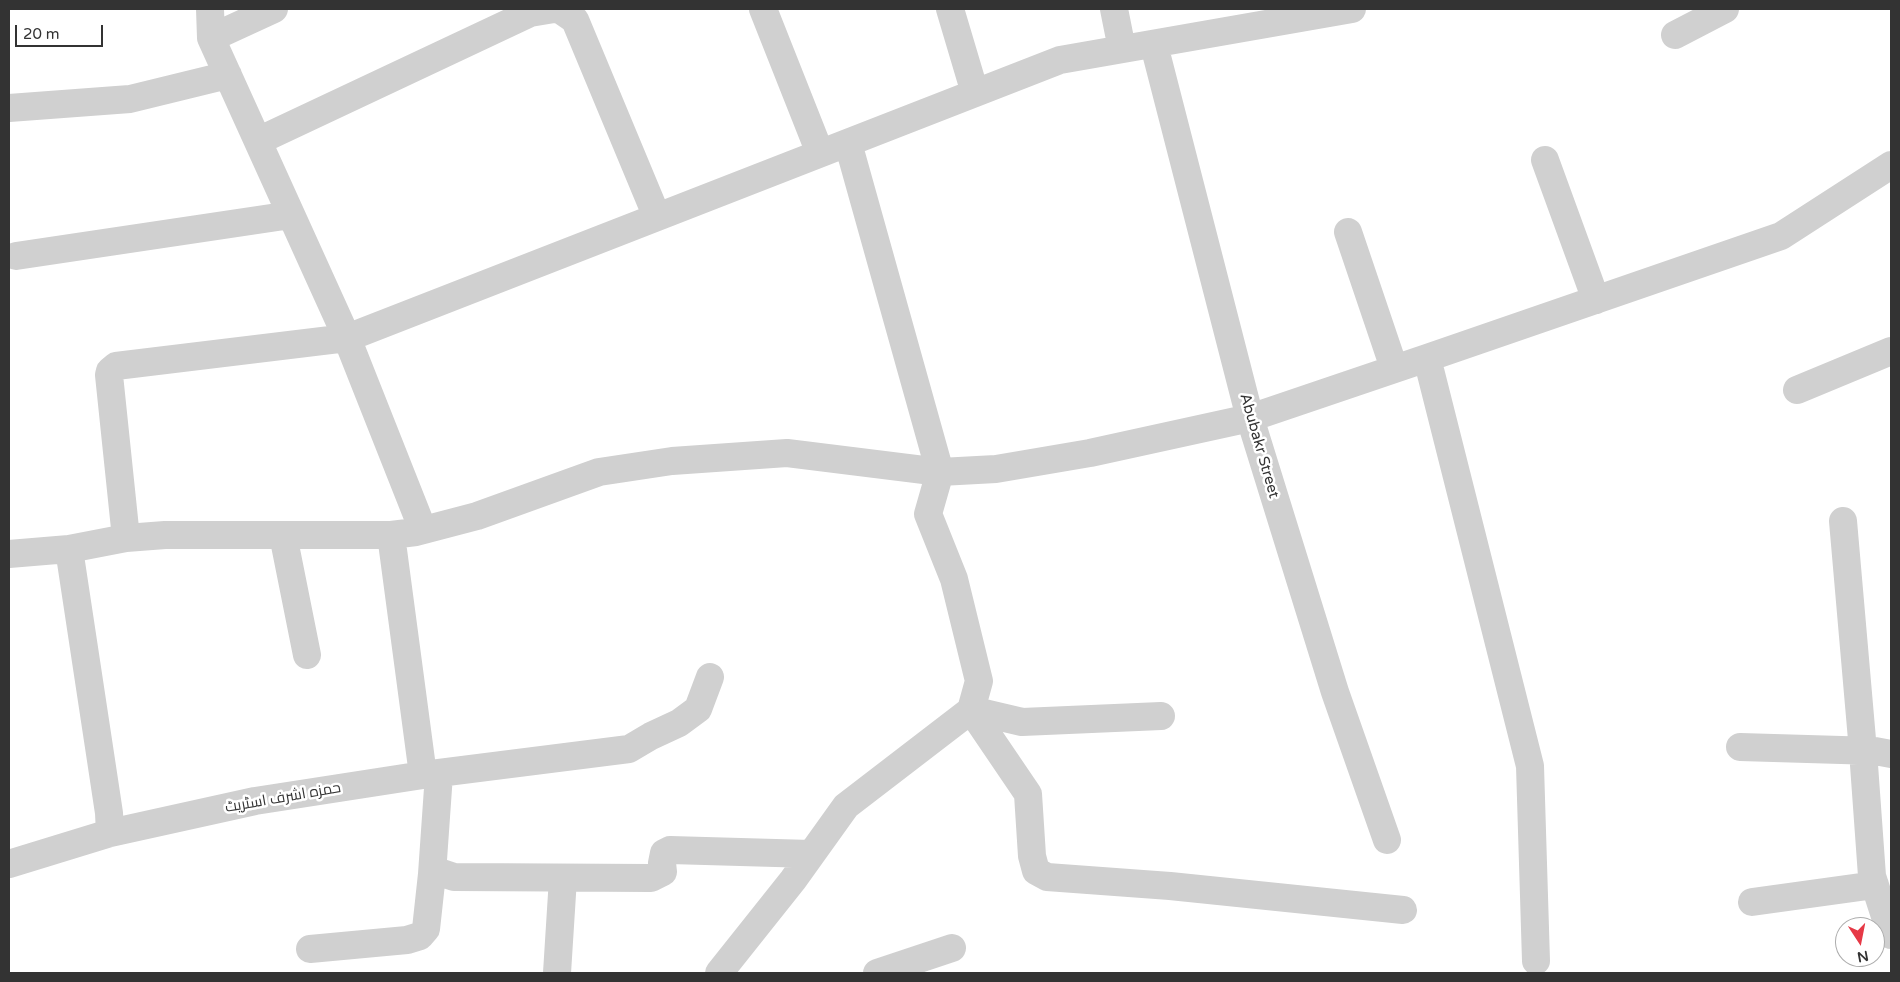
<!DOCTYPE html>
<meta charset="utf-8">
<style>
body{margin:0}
#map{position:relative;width:1900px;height:982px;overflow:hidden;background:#fff;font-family:"Varela Round",sans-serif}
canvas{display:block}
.frame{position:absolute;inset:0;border:10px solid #333;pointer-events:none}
.north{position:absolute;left:1835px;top:917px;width:50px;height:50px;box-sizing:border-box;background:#fff;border:1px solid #adadad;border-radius:50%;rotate:169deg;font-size:14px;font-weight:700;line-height:20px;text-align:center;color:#333}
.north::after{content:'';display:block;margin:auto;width:18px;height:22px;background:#e63946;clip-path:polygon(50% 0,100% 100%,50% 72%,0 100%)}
.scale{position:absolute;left:15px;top:25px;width:88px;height:22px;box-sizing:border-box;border:2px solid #333;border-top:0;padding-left:6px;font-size:15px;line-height:18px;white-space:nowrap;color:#333;-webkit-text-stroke:4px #fff;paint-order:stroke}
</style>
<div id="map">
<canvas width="1900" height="982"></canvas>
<div class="frame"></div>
<div class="north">N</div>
<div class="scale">20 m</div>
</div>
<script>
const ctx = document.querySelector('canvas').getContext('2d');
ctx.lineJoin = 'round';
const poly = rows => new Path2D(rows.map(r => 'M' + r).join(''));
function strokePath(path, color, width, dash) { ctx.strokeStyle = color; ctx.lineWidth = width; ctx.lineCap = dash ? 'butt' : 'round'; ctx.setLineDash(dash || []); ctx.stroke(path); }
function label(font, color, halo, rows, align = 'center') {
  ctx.font = font + ' "Varela Round",Cairo,sans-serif'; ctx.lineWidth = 5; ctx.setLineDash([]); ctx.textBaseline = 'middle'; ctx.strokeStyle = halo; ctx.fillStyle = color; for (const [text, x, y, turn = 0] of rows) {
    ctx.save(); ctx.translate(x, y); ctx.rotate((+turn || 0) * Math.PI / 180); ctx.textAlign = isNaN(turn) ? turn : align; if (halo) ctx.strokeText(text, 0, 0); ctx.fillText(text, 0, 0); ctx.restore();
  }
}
strokePath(poly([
 [210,9,211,38,347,338,423,530],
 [559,9,575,20,657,217],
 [763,9,820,153],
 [950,9,975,93],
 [1114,9,1122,49],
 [1675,35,1725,9],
 [211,38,274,9],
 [1154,45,1250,418,1335,692,1387,840],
 [9,108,130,99,228,75],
 [258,141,530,13,554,9],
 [1545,160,1596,300],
 [1348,232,1394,368],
 [16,256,291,215],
 [1427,358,1530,766,1536,961],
 [1797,390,1891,351],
 [1843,521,1863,751,1872,876,1891,935],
 [283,535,307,655],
 [391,535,423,775],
 [126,538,109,375,110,371,116,366,347,338,1060,60,1352,9],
 [69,549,109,813,110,833],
 [9,554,69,549,126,538,165,535,391,535,416,532,477,516,599,472,672,461,787,453,940,472,996,469,1090,453,1250,418,1427,358,1781,236,1891,165],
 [971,710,1028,794,1032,856,1036,871,1047,877,1170,886,1403,910],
 [971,710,1022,722,1161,716],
 [1740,747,1875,751,1891,754],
 [439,774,432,874,442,873,454,877,651,878,663,872,662,863,664,853,670,850,811,854],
 [9,864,110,833,255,801,423,775,629,749,651,736,679,723,698,709,710,677],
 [1752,902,1875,885],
 [310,949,407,940,420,936,426,929,432,874],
 [557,973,563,878],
 [719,973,793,880,846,806,971,710,979,681,954,579,928,514,940,472,848,143],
 [877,973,952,948]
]), '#d0d0d0', 28);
label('15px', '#333', '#fff', [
 ["Abubakr Street",1259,446,74],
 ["حمزہ اشرف اسٹریٹ",283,798,-10]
]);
</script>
